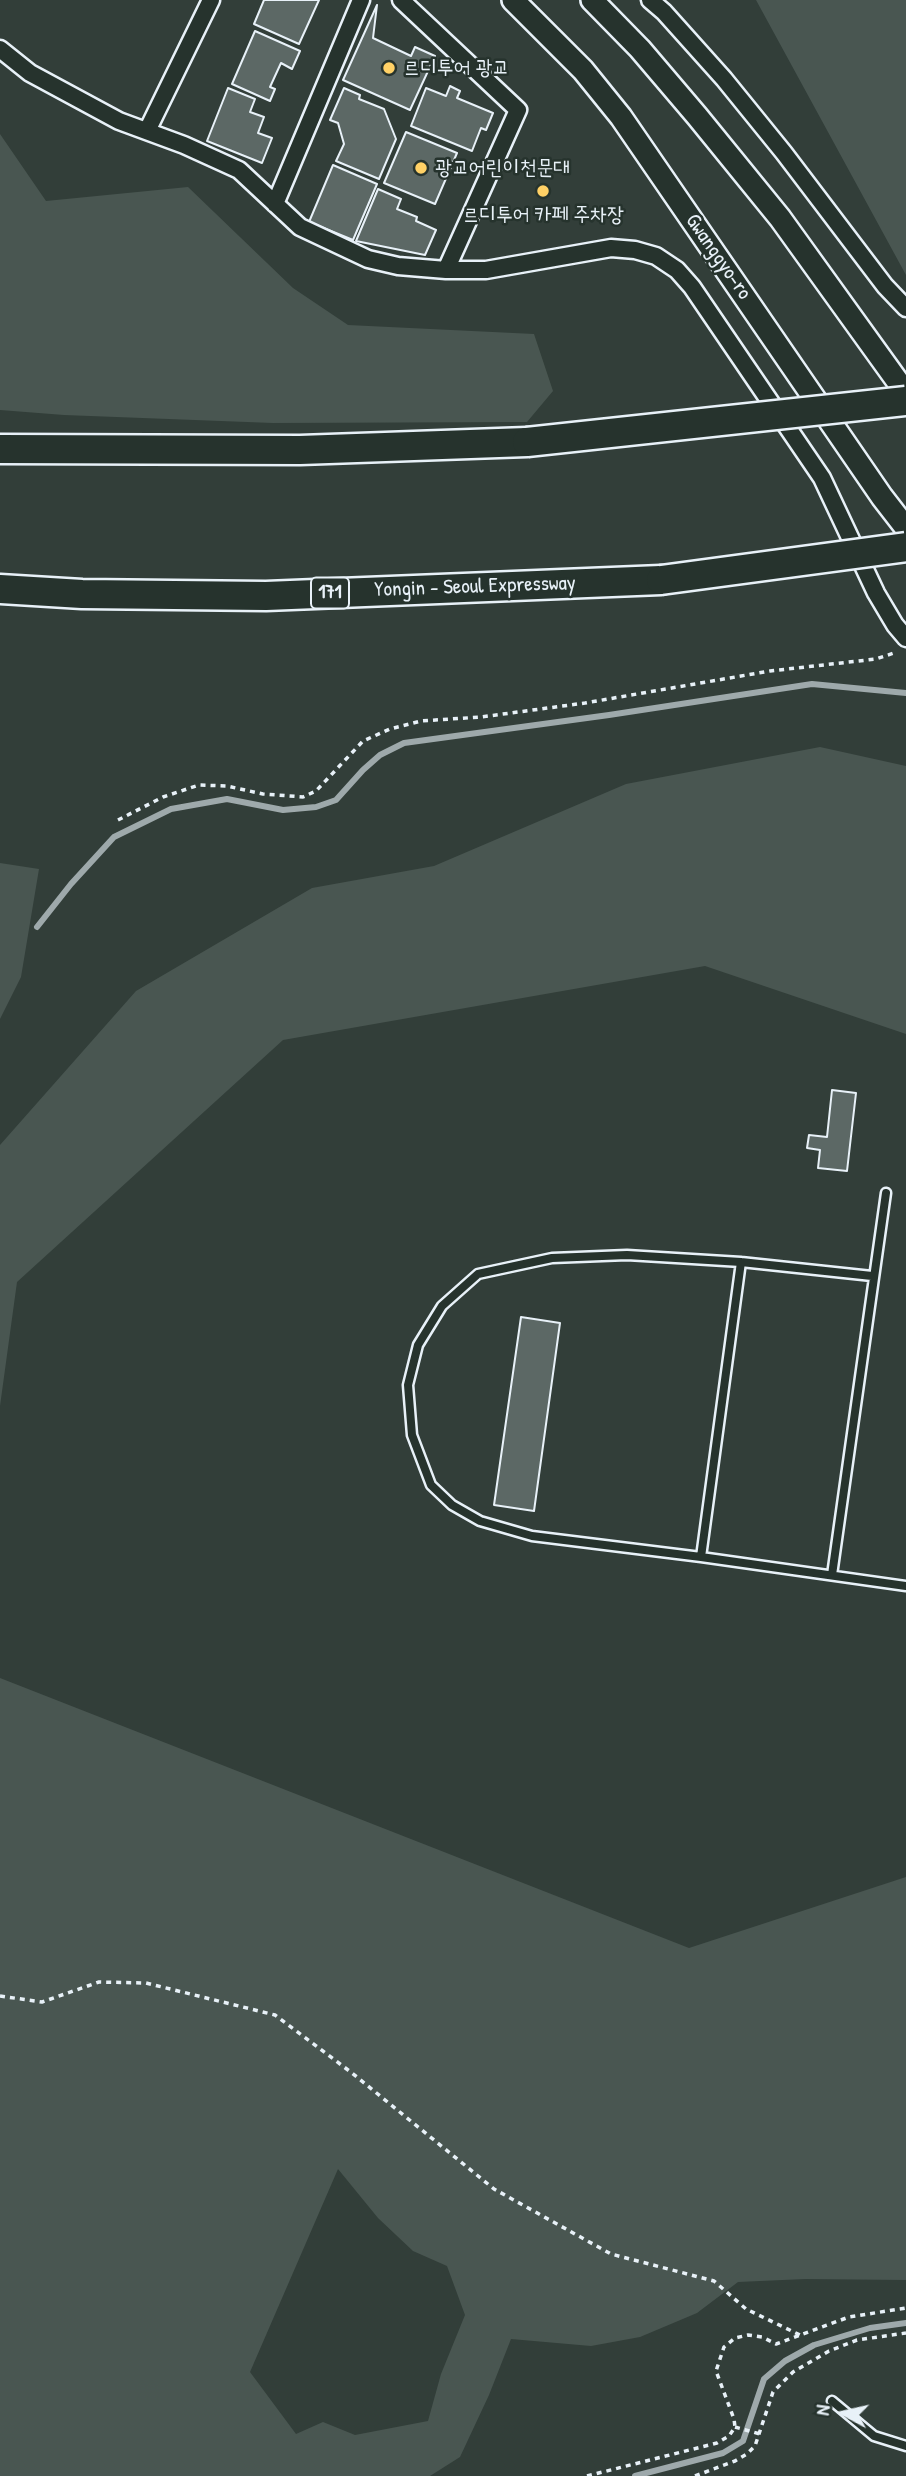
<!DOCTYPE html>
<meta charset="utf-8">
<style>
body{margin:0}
#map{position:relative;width:906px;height:2476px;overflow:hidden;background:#323e39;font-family:"Patrick Hand",sans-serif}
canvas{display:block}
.north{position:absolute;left:808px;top:2378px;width:70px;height:70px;-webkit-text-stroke:5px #26332d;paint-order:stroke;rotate:278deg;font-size:19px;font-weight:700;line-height:28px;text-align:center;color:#e8f1f8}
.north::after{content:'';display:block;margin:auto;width:24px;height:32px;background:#e8f1f8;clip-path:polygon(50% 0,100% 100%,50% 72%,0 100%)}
</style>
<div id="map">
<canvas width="906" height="2476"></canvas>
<div class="north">N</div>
</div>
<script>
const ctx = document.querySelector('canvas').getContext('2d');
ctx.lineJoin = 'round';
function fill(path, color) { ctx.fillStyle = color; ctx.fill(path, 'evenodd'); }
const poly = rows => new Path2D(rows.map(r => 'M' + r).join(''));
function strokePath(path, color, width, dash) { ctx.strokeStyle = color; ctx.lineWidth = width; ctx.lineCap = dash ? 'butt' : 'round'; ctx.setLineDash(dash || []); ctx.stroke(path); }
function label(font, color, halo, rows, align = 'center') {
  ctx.font = font + ' "Patrick Hand","Poor Story",sans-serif'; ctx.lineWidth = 5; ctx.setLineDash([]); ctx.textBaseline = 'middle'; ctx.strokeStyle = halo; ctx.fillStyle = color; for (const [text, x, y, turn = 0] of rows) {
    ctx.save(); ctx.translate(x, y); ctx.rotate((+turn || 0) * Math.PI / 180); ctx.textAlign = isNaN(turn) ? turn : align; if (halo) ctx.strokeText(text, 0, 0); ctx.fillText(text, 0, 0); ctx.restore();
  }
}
fill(poly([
 [756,0,906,0,906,275],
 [0,134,46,201,188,187,293,288,348,325,534,334,553,391,527,422,273,423,64,415,0,410],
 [820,747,906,766,906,1034,705,966,283,1040,17,1282,0,1406,0,1145,136,991,312,888,434,866,626,784],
 [0,863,39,869,21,977,0,1019],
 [0,1678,689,1948,906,1877,906,2280,805,2279,738,2282,697,2313,640,2337,591,2346,511,2339,489,2395,460,2457,430,2476,0,2476],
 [338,2169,378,2218,413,2251,447,2266,465,2315,441,2374,428,2421,355,2435,323,2422,296,2434,250,2372]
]), '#495651');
strokePath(poly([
 [37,927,71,884,114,837,171,809,227,799,283,810,316,807,336,800,363,770,380,755,404,743,609,715,812,684,906,693],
 [635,2476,723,2453,743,2441,764,2379,785,2361,814,2345,870,2328,906,2323]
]), '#9ea9ab', 6);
const building = poly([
 [264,0,319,0,299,44,254,24,264,0],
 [377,5,373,38,411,56,415,47,435,56,410,110,343,80,377,5],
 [255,31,300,51,292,69,281,63,270,87,275,89,270,101,232,84,255,31],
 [450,86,460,91,457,98,493,113,486,130,481,128,472,151,411,126,426,88,446,96,450,86],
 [228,88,255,99,250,112,264,117,258,133,272,138,262,163,207,141,228,88],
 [344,88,360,95,359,99,384,109,396,139,379,179,336,161,344,144,338,123,330,120,344,88],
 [406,132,457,153,435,204,384,183,406,132],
 [333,165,377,184,353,240,309,222,333,165],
 [378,189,401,199,397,209,417,217,416,221,436,230,425,255,356,241,378,189],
 [832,1090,856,1093,847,1171,818,1168,820,1150,807,1148,809,1135,827,1137,832,1090],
 [521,1317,560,1323,534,1511,494,1505,521,1317]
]);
fill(building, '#5c6865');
strokePath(building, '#e8f1f8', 2);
const lane = poly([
 [872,1276,741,1262,627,1255,552,1258,478,1274,442,1306,418,1345,408,1385,412,1435,431,1485,452,1505,480,1521,532,1536,701,1557,906,1586],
 [701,1557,741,1262],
 [832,1575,886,1193],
 [832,2401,874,2436,906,2446]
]);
const street = poly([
 [401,0,518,110,446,270],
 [650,0,664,12,724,79,784,153,885,286,906,308],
 [0,49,30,73,119,121,184,145,239,170,300,227,368,259,398,266,446,270,486,270,611,248,635,250,656,256,677,270,692,287,822,478,876,593,895,625,906,638],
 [147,131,211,0],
 [275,204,361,0]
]);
const secondary = poly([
 [513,0,583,70,621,117,882,497,906,528],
 [592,0,640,49,697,116,780,218,906,393]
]);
const highway = poly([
 [0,449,300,450,527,442],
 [0,589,82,594,266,596,661,580]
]);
strokePath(lane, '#e8f1f8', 13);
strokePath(street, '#e8f1f8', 21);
strokePath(secondary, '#e8f1f8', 26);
strokePath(highway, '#e8f1f8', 33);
strokePath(poly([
 [118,820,163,797,199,785,227,786,263,794,303,797,316,791,363,741,390,729,421,721,481,717,585,703,770,671,876,659,897,652],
 [0,1996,42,2002,99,1982,146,1983,275,2015,352,2073,494,2189,611,2254,714,2281,746,2309,800,2335],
 [735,2427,760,2434],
 [587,2476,717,2443,729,2436,735,2427,734,2419,716,2371,724,2347,735,2338,748,2335,762,2337,776,2344,849,2317,906,2308],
 [695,2476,735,2461,747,2454,755,2446,773,2392,793,2372,829,2351,857,2340,906,2333]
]), '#e8f1f8', 3.5, [5, 5]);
strokePath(lane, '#26332d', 8);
strokePath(street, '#26332d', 16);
strokePath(secondary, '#26332d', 21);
strokePath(highway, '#26332d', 28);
const highwayBridge = poly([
 [527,442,906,401],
 [661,580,906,547]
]);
strokePath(highwayBridge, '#e8f1f8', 33, []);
strokePath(highwayBridge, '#26332d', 28);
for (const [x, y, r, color] of [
 [389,68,7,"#ffd166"],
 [421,168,7,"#ffd166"],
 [543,191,7,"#ffd166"]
]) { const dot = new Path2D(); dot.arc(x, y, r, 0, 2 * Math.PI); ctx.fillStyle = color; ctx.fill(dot); strokePath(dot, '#26332d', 2.5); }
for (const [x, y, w] of [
 [330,593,38]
]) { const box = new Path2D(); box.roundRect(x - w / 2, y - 15.5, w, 31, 5); ctx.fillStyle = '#26332d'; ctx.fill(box); strokePath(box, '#e8f1f8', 2); }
label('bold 19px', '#e8f1f8', null, [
 ["171",330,593]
]);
label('21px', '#e8f1f8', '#26332d', [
 ["르디투어 광교",403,68],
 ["광교어린이천문대",435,168],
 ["르디투어 카페 주차장",543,215,"center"]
], 'left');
label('21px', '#e8f1f8', '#26332d', [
 ["Gwanggyo-ro",718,257,55],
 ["Yongin - Seoul Expressway",475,587,-2]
]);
</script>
